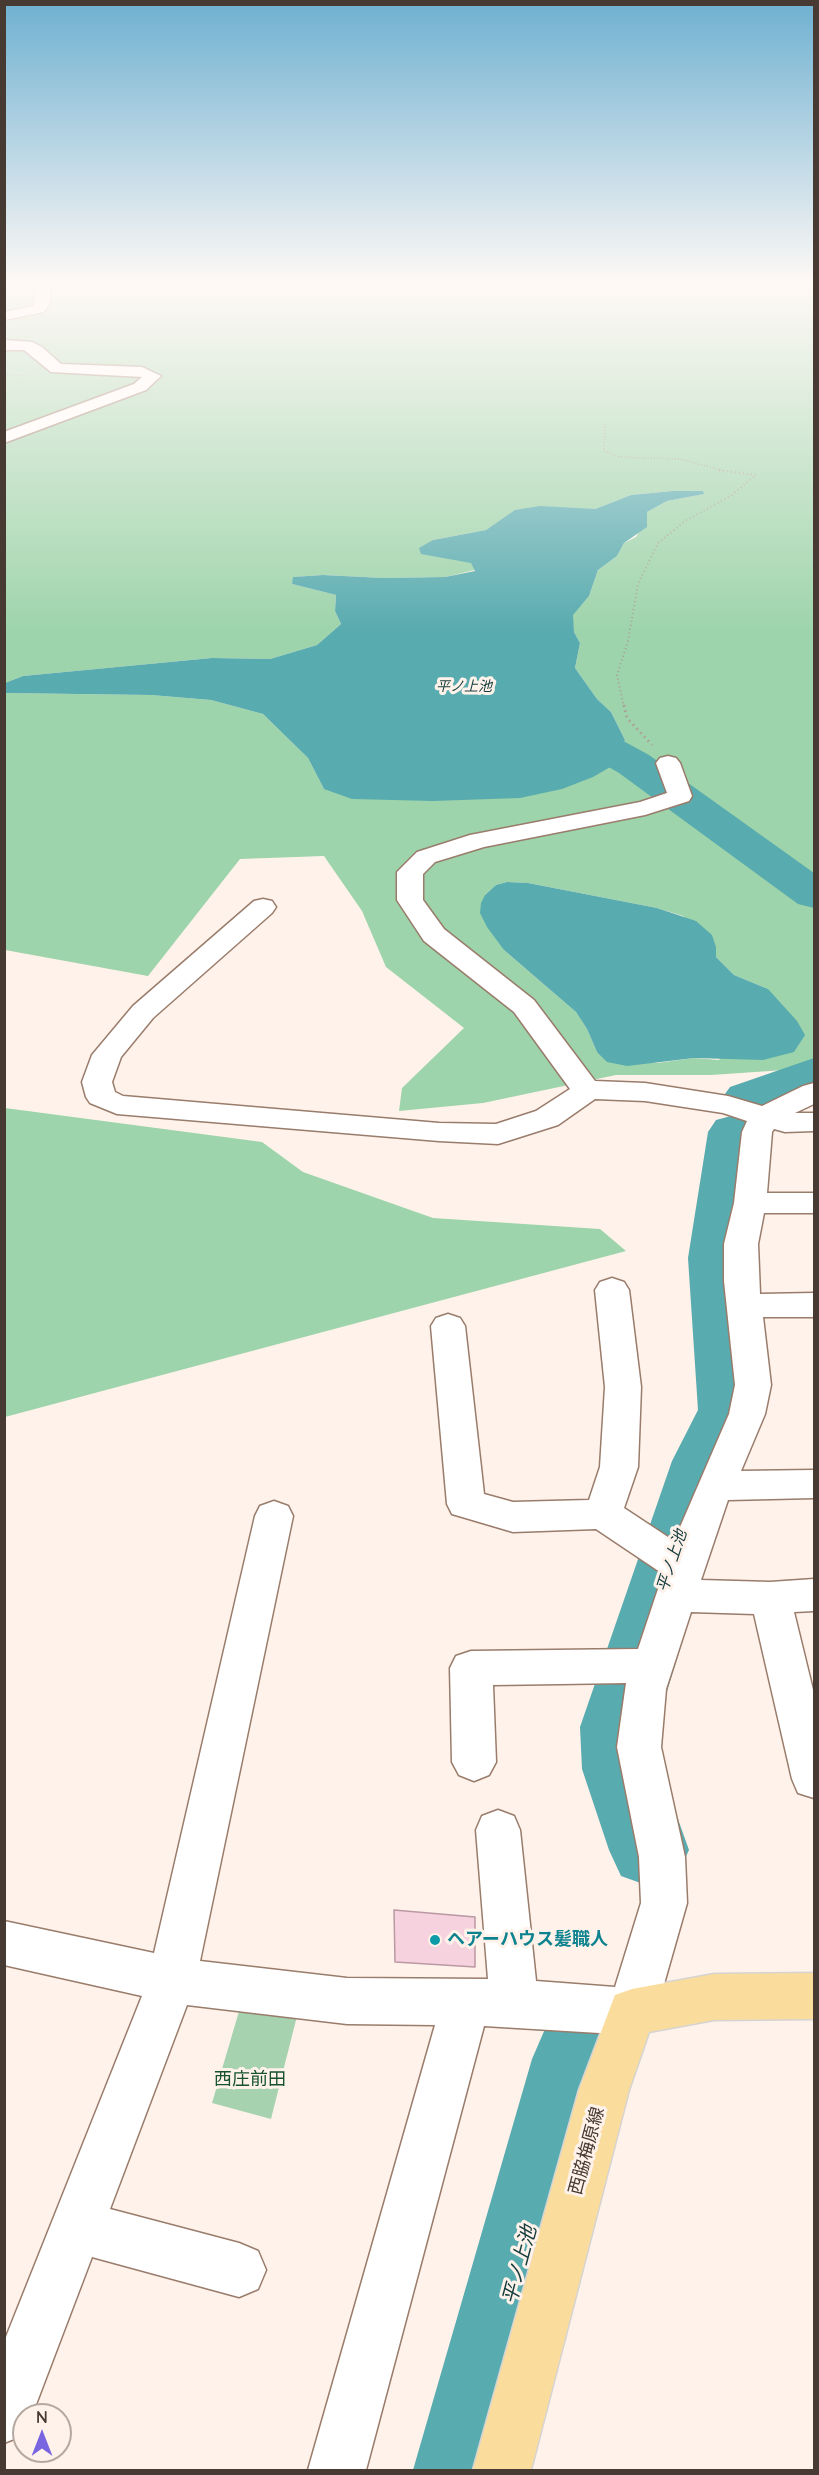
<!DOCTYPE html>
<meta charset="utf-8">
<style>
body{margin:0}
#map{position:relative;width:819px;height:2475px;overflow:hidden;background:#fff2ea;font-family:Quicksand,sans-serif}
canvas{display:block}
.frame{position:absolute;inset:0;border:6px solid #463a32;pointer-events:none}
.north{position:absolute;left:12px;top:2403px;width:60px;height:60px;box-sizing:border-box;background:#fff2ea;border:2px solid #b5a8a0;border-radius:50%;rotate:0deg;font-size:16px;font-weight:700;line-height:24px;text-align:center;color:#463a32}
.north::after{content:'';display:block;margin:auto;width:21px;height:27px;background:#7965e0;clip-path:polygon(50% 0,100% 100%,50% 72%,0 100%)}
</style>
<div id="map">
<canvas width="819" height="2475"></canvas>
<div class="frame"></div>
<div class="north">N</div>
</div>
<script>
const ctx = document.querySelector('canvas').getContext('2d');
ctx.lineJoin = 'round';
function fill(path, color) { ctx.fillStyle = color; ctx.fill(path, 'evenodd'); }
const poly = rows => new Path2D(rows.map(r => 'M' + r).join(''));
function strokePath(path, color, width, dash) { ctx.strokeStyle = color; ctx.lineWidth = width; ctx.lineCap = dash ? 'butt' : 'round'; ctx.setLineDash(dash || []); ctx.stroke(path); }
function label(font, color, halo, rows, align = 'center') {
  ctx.font = font + ' Quicksand,"Noto Sans JP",sans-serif'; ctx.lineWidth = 6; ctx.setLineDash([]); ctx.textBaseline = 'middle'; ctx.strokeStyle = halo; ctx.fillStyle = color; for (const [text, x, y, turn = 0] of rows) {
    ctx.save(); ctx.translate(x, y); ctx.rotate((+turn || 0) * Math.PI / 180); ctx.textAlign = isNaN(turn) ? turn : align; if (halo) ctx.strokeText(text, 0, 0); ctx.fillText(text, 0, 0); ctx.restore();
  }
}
fill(poly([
 [240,2008,297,2016,271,2119,212,2103]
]), '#a6d2b0');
fill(poly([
 [5,285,814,285,814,1068,711,1075,616,1075,483,1103,399,1111,402,1088,464,1028,386,967,362,911,324,856,240,859,148,976,5,950,5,693,151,695,211,700,263,714,308,758,324,789,612,766,625,740,611,712,597,699,575,668,580,643,574,632,572,615,589,596,598,570,617,556,624,543,636,537,645,522,647,512,667,501,703,494,703,491,672,491,631,495,595,509,573,509,500,521,486,530,433,540,452,558,472,563,475,570,445,577,384,578,323,575,294,577,292,584,336,595,335,611,341,624,317,645,270,659,212,658,23,676,5,683],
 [507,882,528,883,657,908,683,916,716,947,716,957,734,975,768,989,719,1060,694,1058,657,1063,597,1052,587,1029,576,1012,504,950,485,895,496,885],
 [5,1108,262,1142,303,1172,433,1218,600,1229,626,1251,5,1417]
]), '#9ed4ab');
fill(poly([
 [672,491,703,491,704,494,667,501,647,512,647,527,624,543,617,556,598,570,589,596,573,615,574,632,580,643,575,668,597,699,611,712,625,740,612,766,593,777,562,789,520,798,433,801,352,799,324,789,308,758,263,714,211,700,151,695,5,693,5,683,23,676,212,658,270,659,317,645,341,624,335,611,336,595,292,584,293,577,323,575,384,578,445,577,475,571,471,563,421,554,419,548,433,540,486,530,515,510,540,506,595,509,631,495],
 [507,882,528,883,657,908,696,921,712,935,716,947,716,957,734,975,768,989,797,1021,805,1035,794,1052,763,1060,694,1058,627,1066,607,1062,597,1052,587,1029,576,1012,504,950,487,927,480,913,481,903,485,895,496,885]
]), '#58abaf');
fill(poly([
 [547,703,561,707,649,755,814,873,814,908,798,904,619,773,533,723,527,715,533,707,547,703],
 [814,1058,814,1092,749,1114,730,1109,722,1098,730,1087,814,1058],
 [735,1115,754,1120,762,1132,748,1258,762,1410,738,1461,656,1727,660,1769,689,1850,677,1876,649,1886,621,1876,609,1850,582,1769,580,1727,672,1461,698,1410,688,1258,708,1132,716,1120,735,1115],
 [576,2016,607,2029,620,2059,515,2470,413,2470,532,2059,545,2029,576,2016]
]), '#58abaf');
const building = poly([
 [394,1910,475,1917,475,1967,395,1962,394,1910]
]);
fill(building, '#f6d1de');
strokePath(building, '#ba98a4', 1.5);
const minor = poly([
 [36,285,50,285,50,303,44,312,4,320,4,312,34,306,36,285],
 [4,340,32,342,42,347,61,364,142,367,161,376,146,390,4,443,4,432,134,384,142,377,51,372,24,350,4,350,4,340],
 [668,756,676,758,680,763,692,796,689,801,645,815,484,847,435,862,423,874,423,900,444,929,534,1000,595,1081,645,1083,728,1096,762,1106,803,1086,814,1083,814,1104,795,1113,814,1113,814,1131,785,1132,774,1129,772,1132,767,1193,814,1193,814,1213,764,1213,758,1244,760,1294,814,1293,814,1317,763,1317,771,1385,765,1414,741,1471,814,1470,814,1498,728,1500,701,1580,770,1582,814,1579,814,1611,794,1612,814,1694,814,1798,798,1793,792,1779,754,1614,691,1612,666,1689,661,1747,685,1857,687,1903,656,2012,649,2029,632,2035,484,2026,366,2470,308,2470,435,2025,347,2024,187,2005,110,2209,239,2243,258,2251,266,2270,258,2289,239,2297,92,2257,32,2415,24,2415,24,2435,4,2443,4,2342,142,1996,4,1965,4,1921,154,1953,255,1516,260,1506,274,1501,288,1506,293,1516,200,1961,347,1978,488,1979,476,1830,482,1816,498,1810,514,1816,520,1830,536,1981,615,1987,641,1903,639,1857,617,1747,626,1683,493,1685,496,1762,489,1775,474,1781,459,1775,452,1762,450,1668,456,1656,471,1651,638,1649,663,1574,596,1529,513,1532,452,1514,447,1504,431,1326,436,1318,448,1314,460,1318,465,1326,484,1494,513,1502,589,1500,600,1467,605,1387,595,1290,600,1282,612,1278,624,1282,629,1290,641,1387,638,1467,624,1508,674,1541,729,1414,735,1385,724,1281,724,1244,734,1203,742,1132,747,1121,723,1113,645,1101,595,1099,558,1125,498,1144,439,1141,117,1114,90,1103,86,1097,82,1082,92,1055,133,1006,254,901,263,899,272,901,276,907,272,913,153,1018,121,1057,112,1082,115,1092,123,1096,439,1123,496,1124,536,1111,570,1089,514,1012,424,941,397,900,397,872,417,852,470,835,640,802,667,793,656,763,660,758,668,756]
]);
const major = poly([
 [814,1973,814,2019,714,2020,649,2032,629,2090,531,2470,473,2470,579,2090,615,1995,632,1989,714,1974,814,1973]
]);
strokePath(minor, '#997c6b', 3);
strokePath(major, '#d6d4d2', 3);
strokePath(poly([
 [4,375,28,376],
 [605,424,604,451,620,457,680,459,724,471]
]), '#ab9e96', 1.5, [1, 2]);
strokePath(poly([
 [624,707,617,675,628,641,638,584,658,543,685,521,732,495,756,475,718,470]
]), '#ab9e96', 2, [1, 3]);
strokePath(poly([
 [624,705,627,718,652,745]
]), '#ab9e96', 3, [1.5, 4]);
fill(minor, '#fff');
fill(major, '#fadd9d');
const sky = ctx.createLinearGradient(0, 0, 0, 631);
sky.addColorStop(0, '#6eb0d1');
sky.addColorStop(0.45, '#fff9f6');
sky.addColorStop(1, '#fff9f600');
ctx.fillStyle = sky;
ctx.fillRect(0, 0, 819, 631);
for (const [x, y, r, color] of [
 [435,1940,6,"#0f9aa8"]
]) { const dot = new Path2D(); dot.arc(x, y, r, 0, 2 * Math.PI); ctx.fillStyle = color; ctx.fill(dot); strokePath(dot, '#fff2ea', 2); }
label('italic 14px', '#133b3d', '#fff2ea', [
 ["平ノ上池",464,687]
]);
label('italic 16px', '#133b3d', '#fff2ea', [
 ["平ノ上池",672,1561,-72]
]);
label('bold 18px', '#0d838f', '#fff2ea', [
 ["ヘアーハウス髪職人",447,1940]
], 'left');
label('18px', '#16522c', '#fff2ea', [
 ["西庄前田",250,2080]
]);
label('18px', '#463a32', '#fff2ea', [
 ["西脇梅原線",587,2151,-75]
]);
label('italic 20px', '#133b3d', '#fff2ea', [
 ["平ノ上池",520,2265,-75]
]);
</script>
